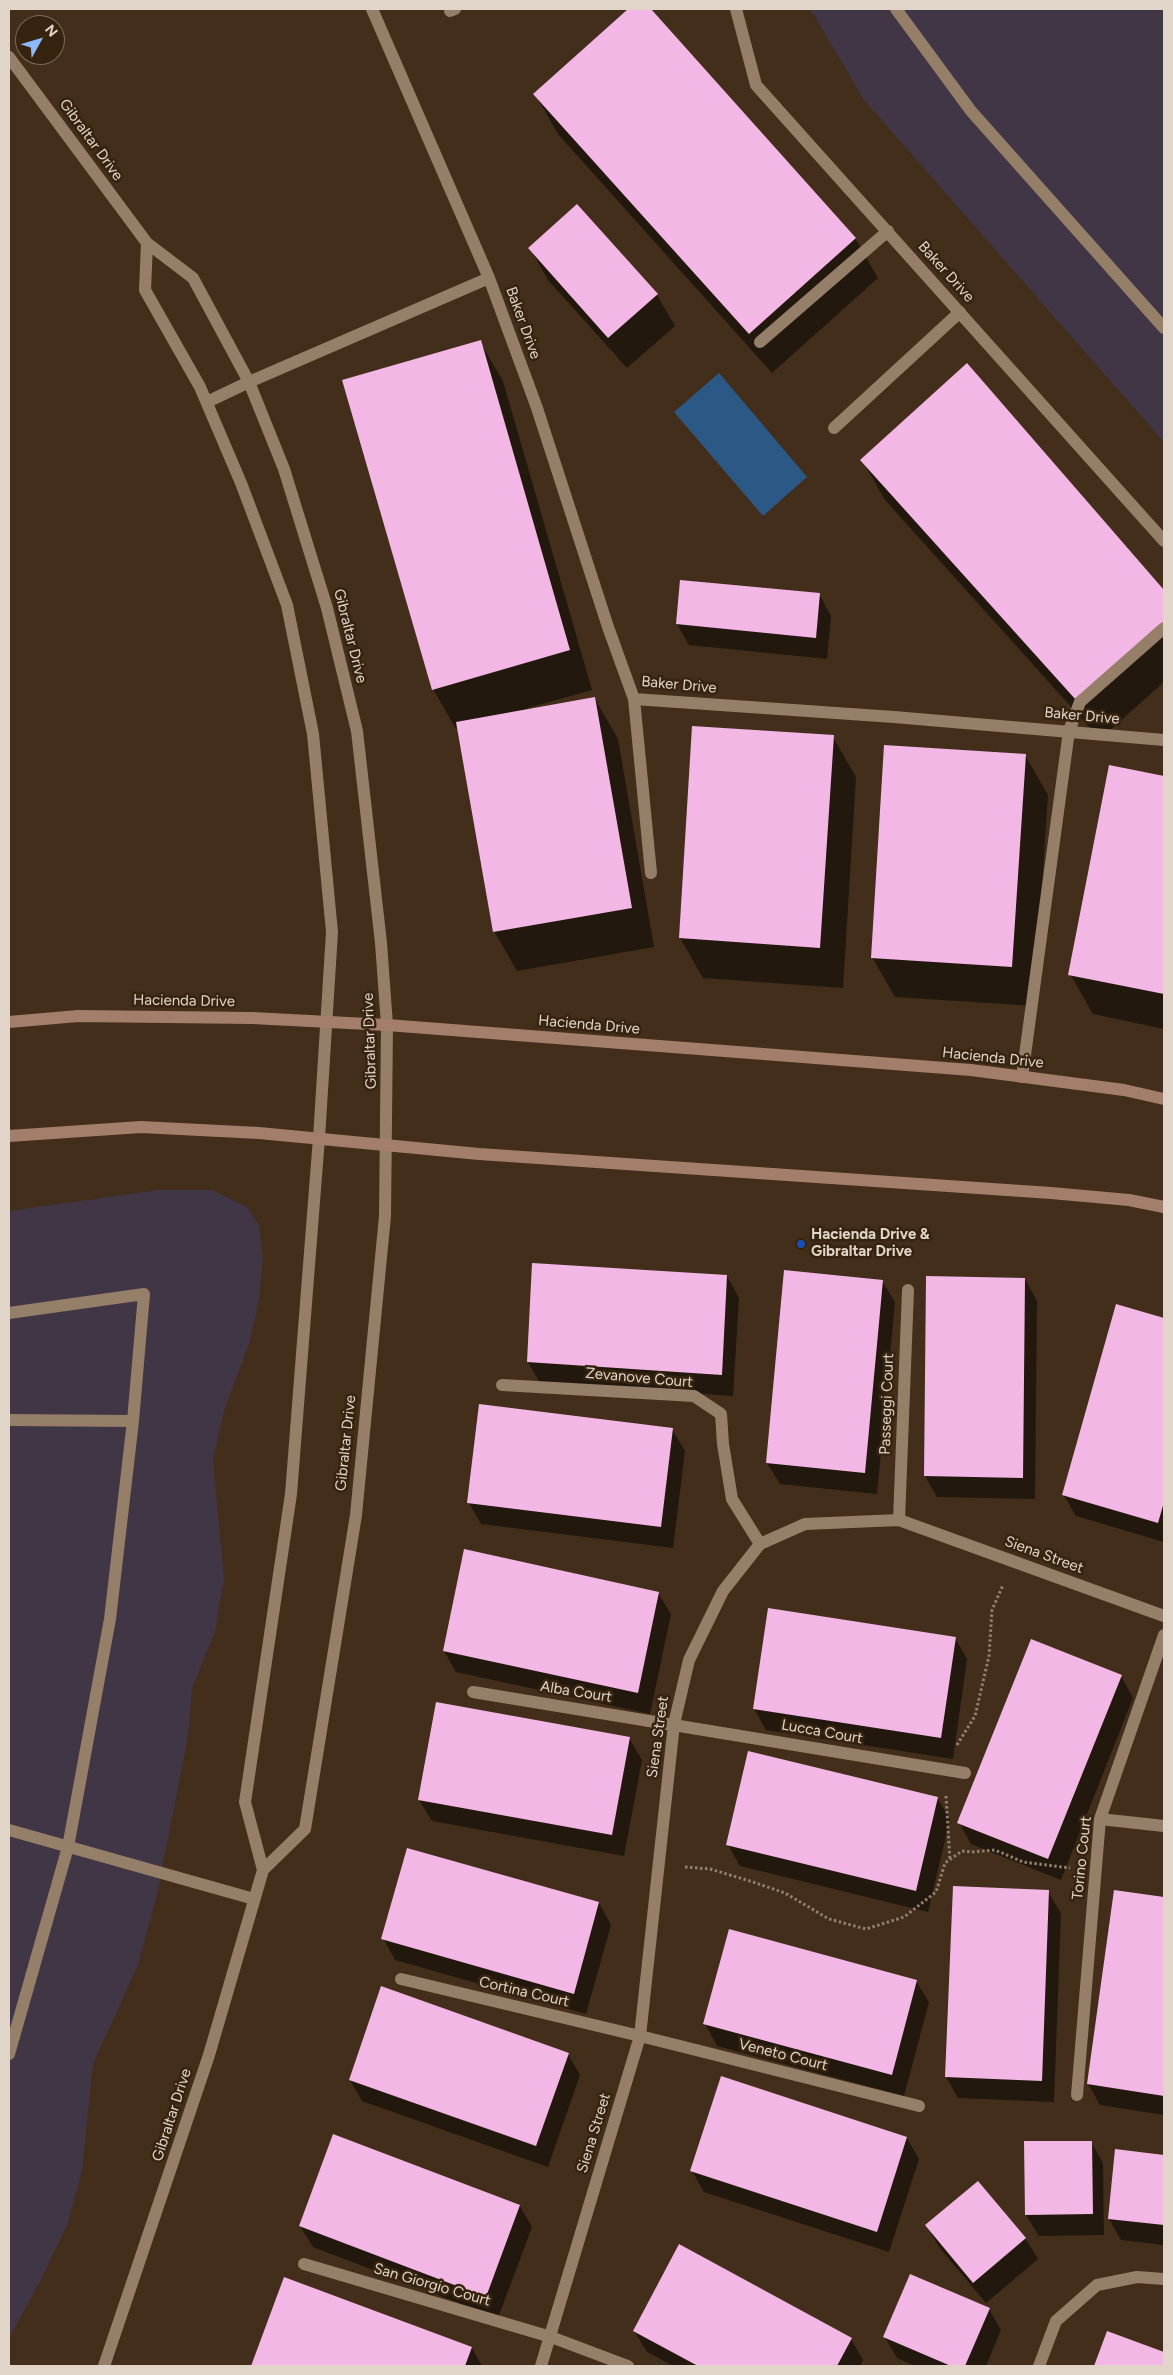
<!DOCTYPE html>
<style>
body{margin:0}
#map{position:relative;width:1173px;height:2375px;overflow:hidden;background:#422e1a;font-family:Figtree,sans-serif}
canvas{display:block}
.frame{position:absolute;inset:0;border:10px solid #e1d4c8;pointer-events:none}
.north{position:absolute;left:15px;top:15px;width:50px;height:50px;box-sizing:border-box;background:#372410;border:1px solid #7b6a5a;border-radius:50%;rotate:51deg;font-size:14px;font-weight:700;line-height:20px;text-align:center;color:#e1d4c8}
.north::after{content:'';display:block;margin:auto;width:18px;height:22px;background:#8cb9fc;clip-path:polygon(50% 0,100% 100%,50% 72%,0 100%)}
</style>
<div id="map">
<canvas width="1173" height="2375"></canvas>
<div class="frame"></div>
<div class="north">N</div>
</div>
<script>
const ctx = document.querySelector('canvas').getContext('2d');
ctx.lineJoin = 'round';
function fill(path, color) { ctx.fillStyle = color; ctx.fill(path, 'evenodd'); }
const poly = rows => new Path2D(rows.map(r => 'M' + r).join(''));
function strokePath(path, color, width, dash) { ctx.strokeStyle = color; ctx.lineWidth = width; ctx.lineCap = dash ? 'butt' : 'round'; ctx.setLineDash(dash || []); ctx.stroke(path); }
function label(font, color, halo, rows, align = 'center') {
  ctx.font = font + ' Figtree,sans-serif'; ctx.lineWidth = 5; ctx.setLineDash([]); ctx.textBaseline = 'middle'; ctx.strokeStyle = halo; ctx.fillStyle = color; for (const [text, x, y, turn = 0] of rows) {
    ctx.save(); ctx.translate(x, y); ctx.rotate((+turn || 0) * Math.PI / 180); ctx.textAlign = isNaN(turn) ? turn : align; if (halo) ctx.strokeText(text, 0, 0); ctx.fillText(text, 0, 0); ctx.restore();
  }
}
fill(poly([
 [810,9,1164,9,1164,442,864,100],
 [158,1190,212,1190,247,1207,259,1225,263,1258,259,1299,250,1341,224,1411,213,1460,224,1579,215,1632,192,1688,188,1737,157,1895,138,1965,93,2064,82,2171,68,2223,40,2282,9,2338,9,1211]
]), '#403645');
fill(poly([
 [719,373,807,477,763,516,674,412]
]), '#2c5886');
fill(poly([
 [630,9,649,9,855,238,878,278,772,373,558,134,535,94],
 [530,248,657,295,675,326,627,368,548,280],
 [480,342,503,381,592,690,528,708,528,710,595,699,618,739,654,947,517,971,494,931,458,728,456,729,433,689],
 [967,365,1164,592,1164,682,1100,739,885,500,862,460],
 [819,594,831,616,827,659,689,645,677,624],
 [693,727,833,737,856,777,843,988,703,978,680,938],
 [1025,755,1048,795,1034,1006,895,997,872,957],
 [1110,767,1164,778,1164,1029,1093,1014,1070,974],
 [533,1265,727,1276,739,1298,733,1396,540,1383,528,1362],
 [927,1277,1025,1279,1037,1301,1035,1499,937,1497,925,1476],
 [882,1281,895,1302,877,1494,780,1484,767,1463],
 [1117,1305,1164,1319,1164,1542,1076,1516,1063,1494],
 [672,1429,685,1451,673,1548,481,1524,469,1503],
 [658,1593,671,1614,650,1714,456,1672,444,1651],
 [955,1638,967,1659,953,1759,766,1730,754,1709],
 [1121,1676,1133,1698,1061,1880,971,1844,959,1822],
 [629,1738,642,1760,624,1856,432,1821,419,1800],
 [937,1798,950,1819,928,1912,740,1866,728,1845],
 [408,1849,599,1903,611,1925,586,2014,395,1960,383,1938],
 [1115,1891,1164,1898,1164,2115,1100,2105,1088,2084],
 [1048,1892,1061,1913,1054,2102,958,2098,946,2077],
 [916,1981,929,2002,904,2096,717,2046,705,2024],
 [568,2054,580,2075,548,2167,362,2101,350,2080],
 [907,2138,919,2159,889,2252,704,2192,692,2171],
 [1091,2142,1103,2163,1104,2235,1039,2236,1026,2215],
 [1116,2151,1164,2156,1164,2245,1121,2240,1109,2219],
 [520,2206,532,2227,498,2318,313,2247,300,2226],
 [927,2226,1025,2238,1038,2259,986,2303,939,2247],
 [284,2278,472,2348,482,2366,252,2366],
 [989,2309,1001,2330,986,2366,915,2366,897,2358,885,2337],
 [634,2331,851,2339,863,2360,860,2366,673,2366,647,2352],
 [1107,2332,1164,2353,1164,2366,1095,2366]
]), '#0007');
fill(poly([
 [628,9,651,9,856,238,749,334,533,94],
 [577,204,658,294,608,338,528,248],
 [481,340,570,650,432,690,342,380],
 [967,363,1164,590,1164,623,1076,700,860,460],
 [680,580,820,593,816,638,676,624],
 [595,697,632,908,493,932,456,722],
 [692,726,834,735,820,948,679,938],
 [884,745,1026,754,1012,967,871,958],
 [1109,765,1164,776,1164,994,1068,975],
 [532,1263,727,1275,722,1375,527,1362],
 [784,1270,883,1280,865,1473,766,1463],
 [926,1276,1025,1278,1023,1478,924,1476],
 [1116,1304,1164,1318,1164,1502,1158,1523,1062,1495],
 [479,1404,673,1428,661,1527,467,1503],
 [464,1549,659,1592,638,1693,443,1651],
 [768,1608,956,1637,941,1738,753,1709],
 [1031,1639,1122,1675,1048,1859,957,1823],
 [436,1702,630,1737,612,1835,418,1800],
 [748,1751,938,1797,916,1891,726,1845],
 [407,1848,599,1902,574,1994,381,1939],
 [953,1886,1049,1890,1042,2081,945,2077],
 [1114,1890,1164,1897,1164,2096,1087,2084],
 [729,1929,917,1980,892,2075,703,2024],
 [381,1986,569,2053,536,2146,349,2080],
 [721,2076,907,2137,877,2232,690,2171],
 [333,2134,520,2205,486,2297,299,2226],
 [1024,2141,1092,2141,1093,2214,1025,2215],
 [1115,2149,1164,2155,1164,2225,1108,2219],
 [978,2181,1026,2238,973,2283,925,2225],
 [679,2244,852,2338,837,2366,698,2366,633,2331],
 [910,2274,990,2308,965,2366,951,2366,883,2337],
 [284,2277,472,2347,465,2366,251,2366],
 [1107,2331,1164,2352,1164,2366,1094,2366]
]), '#f3b7e5');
strokePath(poly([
 [957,1745,975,1716,989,1656,992,1610,1003,1585],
 [946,1796,950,1860],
 [685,1867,710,1869,750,1881,785,1893,829,1919,866,1929,904,1917,936,1892,945,1863,962,1851,972,1852,995,1850,1023,1862,1070,1868]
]), '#918070', 3, [2.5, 2.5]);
strokePath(poly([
 [372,9,489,278,537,408,608,627,634,699,894,717,1164,740],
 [736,9,756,85,1164,541],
 [896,9,971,111,1164,328],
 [450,11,455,9],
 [760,342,888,231],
 [207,402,249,382,489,278],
 [834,428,960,312],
 [634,699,651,873],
 [1022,1077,1069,731,1080,702,1164,628],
 [9,1313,144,1294,133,1421,110,1619,68,1847,9,2054],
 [9,1420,133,1421],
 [9,1830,254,1899]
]), '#967f68', 12);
strokePath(poly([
 [502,1385,694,1396,721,1414,723,1444,732,1499,760,1544],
 [899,1520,908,1290],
 [473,1692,965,1773],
 [1100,1819,1164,1826],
 [401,1979,640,2036,919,2106],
 [1077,2095,1100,1819,1164,1635],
 [304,2264,551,2337,628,2366],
 [541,2366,640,2036,674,1724,689,1660,723,1591,760,1544,805,1524,899,1520,1164,1616],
 [1039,2366,1056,2321,1097,2285,1137,2277,1164,2279]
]), '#967f68', 12);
strokePath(poly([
 [9,57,147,243,193,278,249,382,284,469,327,608,357,731,381,943,387,1025,385,1216,356,1515,305,1829,263,1870,209,2055,104,2366],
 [147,243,145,290,200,387,241,483,287,605,313,734,332,932,319,1138,291,1494,245,1802,263,1870]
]), '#967f68', 12);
strokePath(poly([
 [9,1022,78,1016,252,1018,387,1025,971,1070,1124,1090,1164,1099],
 [9,1136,141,1127,259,1133,479,1154,1051,1193,1129,1200,1164,1207]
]), '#a37e6a', 12);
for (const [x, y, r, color] of [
 [801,1244,5,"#1a4fb4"]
]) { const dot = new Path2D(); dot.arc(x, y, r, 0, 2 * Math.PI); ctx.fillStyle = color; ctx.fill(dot); strokePath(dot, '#372410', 2); }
label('15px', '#e1d4c8', '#372410', [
 ["Gibraltar Drive",91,140,54],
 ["Baker Drive",946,272,48],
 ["Baker Drive",523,323,70],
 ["Gibraltar Drive",350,636,76],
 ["Baker Drive",679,685,5],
 ["Baker Drive",1082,716,5],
 ["Hacienda Drive",184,1001,1],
 ["Hacienda Drive",589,1025,5],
 ["Gibraltar Drive",370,1041,-92],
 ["Hacienda Drive",993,1058,6],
 ["Zevanove Court",639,1378,5],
 ["Passeggi Court",887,1404,-88],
 ["Gibraltar Drive",346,1443,-84],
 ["Siena Street",1044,1555,20],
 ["Alba Court",576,1692,9],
 ["Lucca Court",822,1732,10],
 ["Siena Street",658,1737,-82],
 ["Torino Court",1082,1858,-84],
 ["Cortina Court",524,1992,13],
 ["Veneto Court",783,2055,14],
 ["Gibraltar Drive",172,2115,-72],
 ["Siena Street",594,2133,-73],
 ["San Giorgio Court",432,2285,16]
]);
label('bold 15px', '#e1d4c8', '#372410', [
 ["Hacienda Drive &",811,1235],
 ["Gibraltar Drive",811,1252]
], 'left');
</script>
